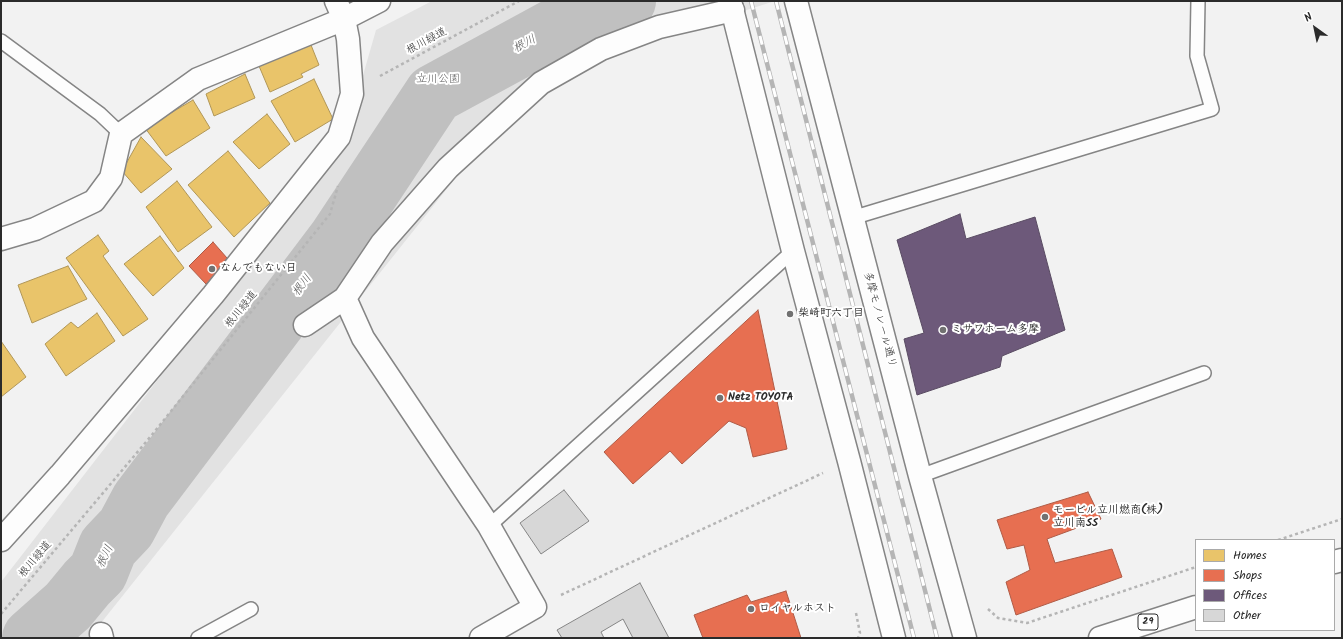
<!DOCTYPE html>
<meta charset="utf-8">
<style>
body{margin:0}
#map{position:relative;width:1343px;height:639px;overflow:hidden;background:#f2f2f2;font-family:Kalam,sans-serif}
canvas{display:block}
.frame{position:absolute;inset:0;border:2px solid #2b2b2b;pointer-events:none}
.legend{position:absolute;left:1195px;top:539px;width:140px;height:92px;box-sizing:border-box;background:#fff;border:1px solid #aaa;margin:0;padding:5px 7px;list-style:none;font-size:12px;color:#2b2b2b}
.legend li{display:flex;align-items:center;gap:8px;height:20px}
.legend b{width:20px;border:1px solid #aaa}
.north{position:absolute;left:1295px;top:8px;width:40px;height:40px;-webkit-text-stroke:3px #fff;paint-order:stroke;rotate:327deg;font-size:11px;font-weight:700;line-height:16px;text-align:center;color:#2b2b2b}
.north::after{content:'';display:block;margin:auto;width:14px;height:18px;background:#2b2b2b;clip-path:polygon(50% 0,100% 100%,50% 72%,0 100%)}
</style>
<div id="map">
<canvas width="1343" height="639"></canvas>
<div class="frame"></div>
<ul class="legend">
<li><b style="height:11px;background:#e9c46a"></b>Homes</li>
<li><b style="height:11px;background:#e76f51"></b>Shops</li>
<li><b style="height:11px;background:#6d597a"></b>Offices</li>
<li><b style="height:11px;background:#d7d7d7"></b>Other</li>
</ul>
<div class="north">N</div>
</div>
<script>
const ctx = document.querySelector('canvas').getContext('2d');
ctx.lineJoin = 'round';
function fill(path, color) { ctx.fillStyle = color; ctx.fill(path, 'evenodd'); }
const poly = rows => new Path2D(rows.map(r => 'M' + r).join(''));
function strokePath(path, color, width, dash) { ctx.strokeStyle = color; ctx.lineWidth = width; ctx.lineCap = dash ? 'butt' : 'round'; ctx.setLineDash(dash || []); ctx.stroke(path); }
function label(font, color, halo, rows, align = 'center') {
  ctx.font = font + ' Kalam,"Klee One",sans-serif'; ctx.lineWidth = 4; ctx.setLineDash([]); ctx.textBaseline = 'middle'; ctx.strokeStyle = halo; ctx.fillStyle = color; for (const [text, x, y, turn = 0] of rows) {
    ctx.save(); ctx.translate(x, y); ctx.rotate((+turn || 0) * Math.PI / 180); ctx.textAlign = isNaN(turn) ? turn : align; if (halo) ctx.strokeText(text, 0, 0); ctx.fillText(text, 0, 0); ctx.restore();
  }
}
fill(poly([
 [432,1,775,1,536,77,89,638,1,638,1,582,345,138,376,30]
]), '#e2e2e2');
const homes = poly([
 [311,45,319,65,301,74,303,77,270,92,259,66,311,45],
 [245,74,255,98,214,116,206,94,245,74],
 [314,79,333,119,295,142,271,101,314,79],
 [193,100,210,128,166,156,145,128,193,100],
 [267,114,290,144,259,169,233,142,267,114],
 [141,137,172,169,141,193,122,171,141,137],
 [228,151,270,203,234,237,188,185,228,151],
 [177,181,212,227,178,252,146,207,177,181],
 [98,235,109,251,103,256,148,319,123,336,66,258,98,235],
 [160,236,184,268,153,296,124,264,160,236],
 [68,266,87,299,32,323,18,285,68,266],
 [97,313,115,341,66,376,45,344,71,322,78,328,97,313],
 [1,341,26,377,1,397,1,341]
]);
fill(homes, '#e9c46a');
strokePath(homes, '#b09657', 1);
const shops = poly([
 [213,242,227,258,218,272,206,284,189,266,213,242],
 [758,310,787,449,753,457,746,428,729,421,682,464,670,451,633,484,604,452,758,310],
 [1088,492,1101,519,1047,539,1055,563,1112,549,1122,577,1016,615,1006,582,1030,570,1024,545,1007,549,997,520,1088,492],
 [786,591,801,638,703,638,694,615,747,595,751,602,786,591]
]);
fill(shops, '#e76f51');
strokePath(shops, '#af5b46', 1);
const offices = poly([
 [960,214,966,239,1035,217,1065,330,1002,356,1000,367,917,395,904,339,924,333,897,240,960,214]
]);
fill(offices, '#6d597a');
strokePath(offices, '#594b62', 1);
strokePath(poly([
 [32,638,68,606,87,583,98,572,108,547,126,528,141,500,338,239,434,94,587,11,626,1]
]), '#c0c0c0', 60);
const building = poly([
 [564,490,589,521,541,554,520,523,564,490],
 [640,583,669,638,633,638,623,619,601,632,604,638,562,638,557,630,640,583]
]);
fill(building, '#d7d7d7');
strokePath(building, '#858585', 1);
const service = poly([
 [1,41,100,114,121,134],
 [852,218,1212,109,1197,56,1198,1],
 [920,476,1204,373],
 [489,526,793,251],
 [198,638,251,609]
]);
const minor = poly([
 [1,239,35,229,94,201,111,178,121,134,198,79,344,19,379,1],
 [345,298,382,243,448,168,541,83,601,49,659,27,733,10],
 [305,325,345,298,363,338,489,526,535,607,481,638],
 [1,540,60,475,213,295,339,137,352,94,348,39,344,19,336,1],
 [101,634,102,638]
]);
const secondary = poly([
 [730,1,793,251,849,461,894,638],
 [796,1,920,476,965,638]
]);
const primary = poly([
 [1334,562,1342,560],
 [1100,638,1196,607]
]);
strokePath(service, '#858585', 16);
strokePath(minor, '#858585', 25);
strokePath(secondary, '#858585', 25);
strokePath(primary, '#858585', 25);
strokePath(poly([
 [380,76,519,1],
 [1278,540,1342,519],
 [561,595,823,473],
 [988,609,998,618,1027,623,1196,567],
 [856,613,860,633,858,638],
 [1,614,151,436,330,214,338,186]
]), '#b5b5b5', 2.5, [3, 3]);
strokePath(service, '#fdfdfd', 13);
strokePath(minor, '#fdfdfd', 22);
strokePath(secondary, '#fdfdfd', 22);
strokePath(primary, '#fdfdfd', 22);
const rail = poly([
 [751,1,914,638],
 [776,1,937,638]
]);
strokePath(rail, '#b5b5b5', 4.5);
strokePath(rail, '#fff', 3, [9]);
for (const [x, y, r, color] of [
 [212,269,4,"#717171"],
 [790,314,4,"#717171"],
 [943,330,4,"#717171"],
 [720,398,4,"#717171"],
 [1045,517,4,"#717171"],
 [751,609,4,"#717171"]
]) { const dot = new Path2D(); dot.arc(x, y, r, 0, 2 * Math.PI); ctx.fillStyle = color; ctx.fill(dot); strokePath(dot, '#fff', 1.5); }
for (const [x, y, w] of [
 [1148,622,20]
]) { const box = new Path2D(); box.roundRect(x - w / 2, y - 8, w, 16, 3); ctx.fillStyle = '#fff'; ctx.fill(box); strokePath(box, '#2b2b2b', 1); }
label('bold 10px', '#2b2b2b', null, [
 ["29",1148,622]
]);
label('11px', '#2b2b2b', '#fff', [
 ["根川緑道",427,42,-28],
 ["根川緑道",242,310,-51],
 ["多摩モノレール通り",879,320,75],
 ["根川緑道",36,560,-50]
]);
label('11px', '#565656', '#fff', [
 ["立川公園",438,80]
]);
label('bold 11px', '#2b2b2b', '#fff', [
 ["なんでもない日",220,269],
 ["柴崎町六丁目",798,314],
 ["ミサワホーム多摩",951,330],
 ["Netz TOYOTA",728,398],
 ["モービル立川燃商(株)",1053,511],
 ["立川南SS",1053,524],
 ["ロイヤルホスト",759,609]
], 'left');
label('italic 12px', '#585858', '#fff', [
 ["根川",525,45,-28],
 ["根川",303,286,-53],
 ["根川",106,557,-64]
]);
</script>
